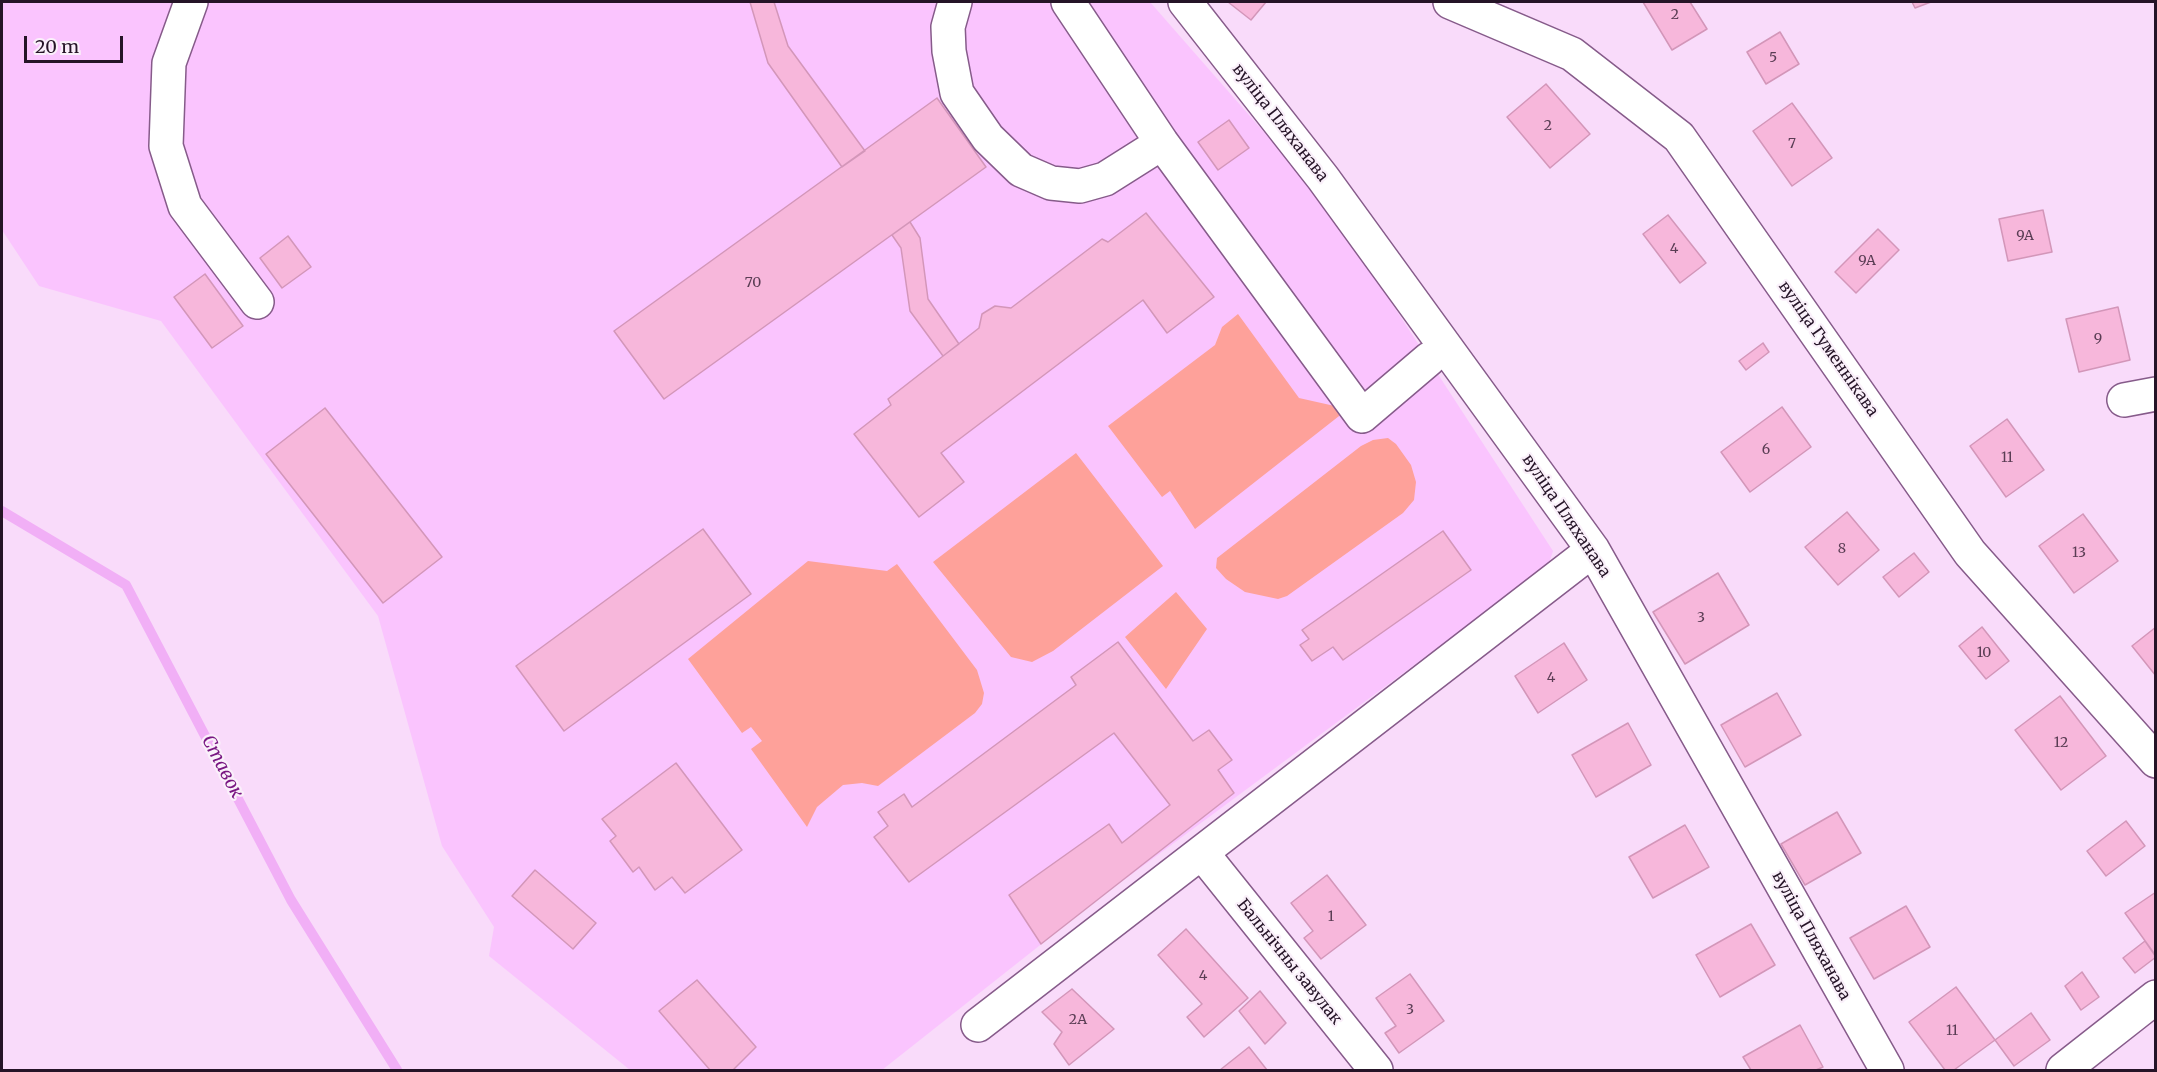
<!DOCTYPE html>
<meta charset="utf-8">
<style>
body{margin:0}
#map{position:relative;width:2157px;height:1072px;overflow:hidden;background:#f9dbfa;font-family:Merriweather,serif}
canvas{display:block}
.frame{position:absolute;inset:0;border:3px solid #251427;pointer-events:none}
.scale{position:absolute;left:24px;top:36px;width:99px;height:27px;box-sizing:border-box;border:3px solid #251427;border-top:0;padding-left:8px;font-size:18px;line-height:21px;white-space:nowrap;color:#251427;-webkit-text-stroke:4px #faf0fa;paint-order:stroke}
</style>
<div id="map">
<canvas width="2157" height="1072"></canvas>
<div class="frame"></div>
<div class="scale">20 m</div>
</div>
<script>
const ctx = document.querySelector('canvas').getContext('2d');
ctx.lineJoin = 'round';
function fill(path, color) { ctx.fillStyle = color; ctx.fill(path, 'evenodd'); }
const poly = rows => new Path2D(rows.map(r => 'M' + r).join(''));
function strokePath(path, color, width, dash) { ctx.strokeStyle = color; ctx.lineWidth = width; ctx.lineCap = dash ? 'butt' : 'round'; ctx.setLineDash(dash || []); ctx.stroke(path); }
function label(font, color, halo, rows, align = 'center') {
  ctx.font = font + ' Merriweather,serif'; ctx.lineWidth = 4.5; ctx.setLineDash([]); ctx.textBaseline = 'middle'; ctx.strokeStyle = halo; ctx.fillStyle = color; for (const [text, x, y, turn = 0] of rows) {
    ctx.save(); ctx.translate(x, y); ctx.rotate((+turn || 0) * Math.PI / 180); ctx.textAlign = isNaN(turn) ? turn : align; if (halo) ctx.strokeText(text, 0, 0); ctx.fillText(text, 0, 0); ctx.restore();
  }
}
fill(poly([
 [2,2,1150,2,1284,155,1292,150,1553,551,1548,566,1101,897,882,1070,630,1070,489,956,494,927,442,846,378,616,161,321,39,286,2,230]
]), '#fac4fe');
fill(poly([
 [1238,314,1299,398,1348,409,1195,529,1170,491,1162,497,1108,426,1215,345,1222,327],
 [1388,438,1396,444,1411,465,1416,482,1414,500,1403,513,1287,596,1278,599,1245,592,1226,579,1216,568,1217,558,1361,446,1373,440],
 [1076,453,1163,566,1053,651,1032,662,1011,657,933,562],
 [808,561,887,571,897,564,977,670,984,693,982,704,975,713,878,786,862,783,843,785,817,807,807,827,751,749,762,741,751,727,742,733,688,659],
 [1176,592,1207,629,1166,689,1125,637]
]), '#fea19a');
strokePath(poly([
 [2,511,126,585,291,900,397,1070]
]), '#f1aff6', 10);
const building = poly([
 [750,2,774,2,788,46,865,151,842,167,768,63,750,2],
 [1228,2,1266,2,1251,20,1228,2],
 [1643,2,1690,2,1707,29,1672,50,1643,2],
 [1912,2,1931,2,1915,8,1912,2],
 [1780,32,1799,64,1766,84,1747,52,1780,32],
 [1546,84,1590,134,1550,168,1507,117,1546,84],
 [937,98,986,167,664,399,614,331,937,98],
 [1792,103,1832,158,1792,186,1753,131,1792,103],
 [1229,120,1249,148,1218,170,1198,142,1229,120],
 [2043,210,2052,252,2008,261,1999,219,2043,210],
 [1146,213,1214,297,1167,333,1143,300,941,453,964,482,919,517,854,434,891,405,888,399,979,328,982,314,995,306,1011,308,1102,239,1108,242,1146,213],
 [1668,215,1706,263,1680,283,1643,234,1668,215],
 [910,222,920,238,928,299,959,344,943,356,910,311,901,248,892,235,910,222],
 [1878,229,1899,250,1856,293,1835,272,1878,229],
 [288,236,311,267,282,288,260,258,288,236],
 [205,274,243,326,212,348,174,297,205,274],
 [2118,307,2130,360,2079,372,2066,319,2118,307],
 [1763,343,1769,352,1746,370,1739,361,1763,343],
 [1782,407,1811,447,1750,492,1721,452,1782,407],
 [325,408,442,557,383,603,266,454,325,408],
 [2007,419,2044,470,2006,497,1970,446,2007,419],
 [1847,512,1879,550,1838,585,1805,547,1847,512],
 [2083,514,2118,561,2074,593,2039,546,2083,514],
 [703,529,751,594,564,731,516,666,703,529],
 [1443,531,1471,570,1343,660,1333,647,1312,661,1300,645,1309,639,1302,630,1443,531],
 [1914,553,1929,572,1899,597,1883,577,1914,553],
 [1718,573,1749,625,1685,664,1653,612,1718,573],
 [1982,627,2009,661,1986,679,1959,646,1982,627],
 [2156,627,2156,676,2132,646,2156,627],
 [1118,642,1193,741,1209,730,1232,760,1218,770,1234,793,1041,944,1009,895,1109,824,1122,843,1170,805,1114,733,909,882,874,837,888,826,878,812,904,794,912,807,1076,685,1071,677,1118,642],
 [1564,643,1587,680,1538,713,1515,676,1564,643],
 [1777,693,1801,735,1745,767,1721,725,1777,693],
 [2060,696,2106,756,2061,790,2015,730,2060,696],
 [1628,723,1651,765,1596,797,1572,755,1628,723],
 [676,763,742,850,685,893,672,877,655,890,639,867,633,872,610,841,616,836,602,819,676,763],
 [1837,812,1861,853,1805,885,1781,844,1837,812],
 [2126,821,2145,846,2106,876,2087,851,2126,821],
 [1685,825,1709,867,1653,898,1629,857,1685,825],
 [535,870,596,923,573,949,512,896,535,870],
 [1327,875,1366,925,1321,959,1304,938,1313,931,1291,903,1327,875],
 [2156,892,2156,956,2125,913,2156,892],
 [1906,906,1930,947,1874,979,1850,938,1906,906],
 [1751,924,1775,965,1720,997,1696,955,1751,924],
 [1186,929,1248,998,1204,1037,1187,1017,1202,1004,1158,955,1186,929],
 [2145,941,2156,957,2135,973,2123,958,2145,941],
 [2082,972,2099,997,2081,1010,2065,986,2082,972],
 [1410,974,1444,1021,1399,1053,1385,1033,1396,1026,1376,998,1410,974],
 [697,980,756,1047,733,1070,710,1070,659,1011,697,980],
 [1956,987,1995,1040,1954,1070,1945,1070,1909,1022,1956,987],
 [1072,989,1114,1029,1069,1065,1054,1044,1062,1032,1042,1012,1072,989],
 [1260,991,1286,1023,1265,1044,1239,1011,1260,991],
 [2031,1013,2050,1040,2014,1066,1995,1040,2031,1013],
 [1800,1025,1823,1067,1816,1070,1751,1070,1743,1057,1800,1025],
 [1249,1047,1267,1070,1220,1070,1249,1047]
]);
fill(building, '#f7b7db');
strokePath(building, '#d396b9', 1.5);
const minor = poly([
 [191,2,169,63,166,146,185,206,257,302],
 [955,2,948,27,949,51,957,93,988,138,1021,170,1051,183,1080,186,1105,179,1162,143],
 [1068,2,1162,143,1362,416,1429,359],
 [1185,2,1323,178,1593,550,1887,1070],
 [1450,2,1572,54,1679,137,1970,553,2156,761],
 [2124,400,2156,394],
 [1202,853,1376,1070],
 [978,1025,1593,550],
 [2063,1070,2156,997]
]);
strokePath(minor, '#865b8a', 36);
strokePath(minor, '#fff', 33);
label('14px', '#5a3d54', null, [
 ["2",1675,15],
 ["5",1773,58],
 ["2",1548,126],
 ["7",1792,144],
 ["9А",2025,236],
 ["4",1674,249],
 ["9А",1867,261],
 ["70",753,283],
 ["9",2098,339],
 ["6",1766,450],
 ["11",2007,458],
 ["8",1842,549],
 ["13",2079,553],
 ["3",1701,618],
 ["10",1984,653],
 ["4",1551,678],
 ["12",2061,743],
 ["1",1331,917],
 ["4",1203,976],
 ["3",1410,1010],
 ["2А",1078,1020],
 ["11",1952,1031]
]);
label('16px', '#251427', '#faf0fa', [
 ["вуліца Пляханава",1280,123,52],
 ["вуліца Гуменнікава",1828,349,55],
 ["вуліца Пляханава",1566,516,56],
 ["вуліца Пляханава",1811,936,61],
 ["Бальнічны завулак",1289,962,51]
]);
label('italic 18px', '#791782', '#faf0fa', [
 ["Ставок",222,767,62]
]);
</script>
